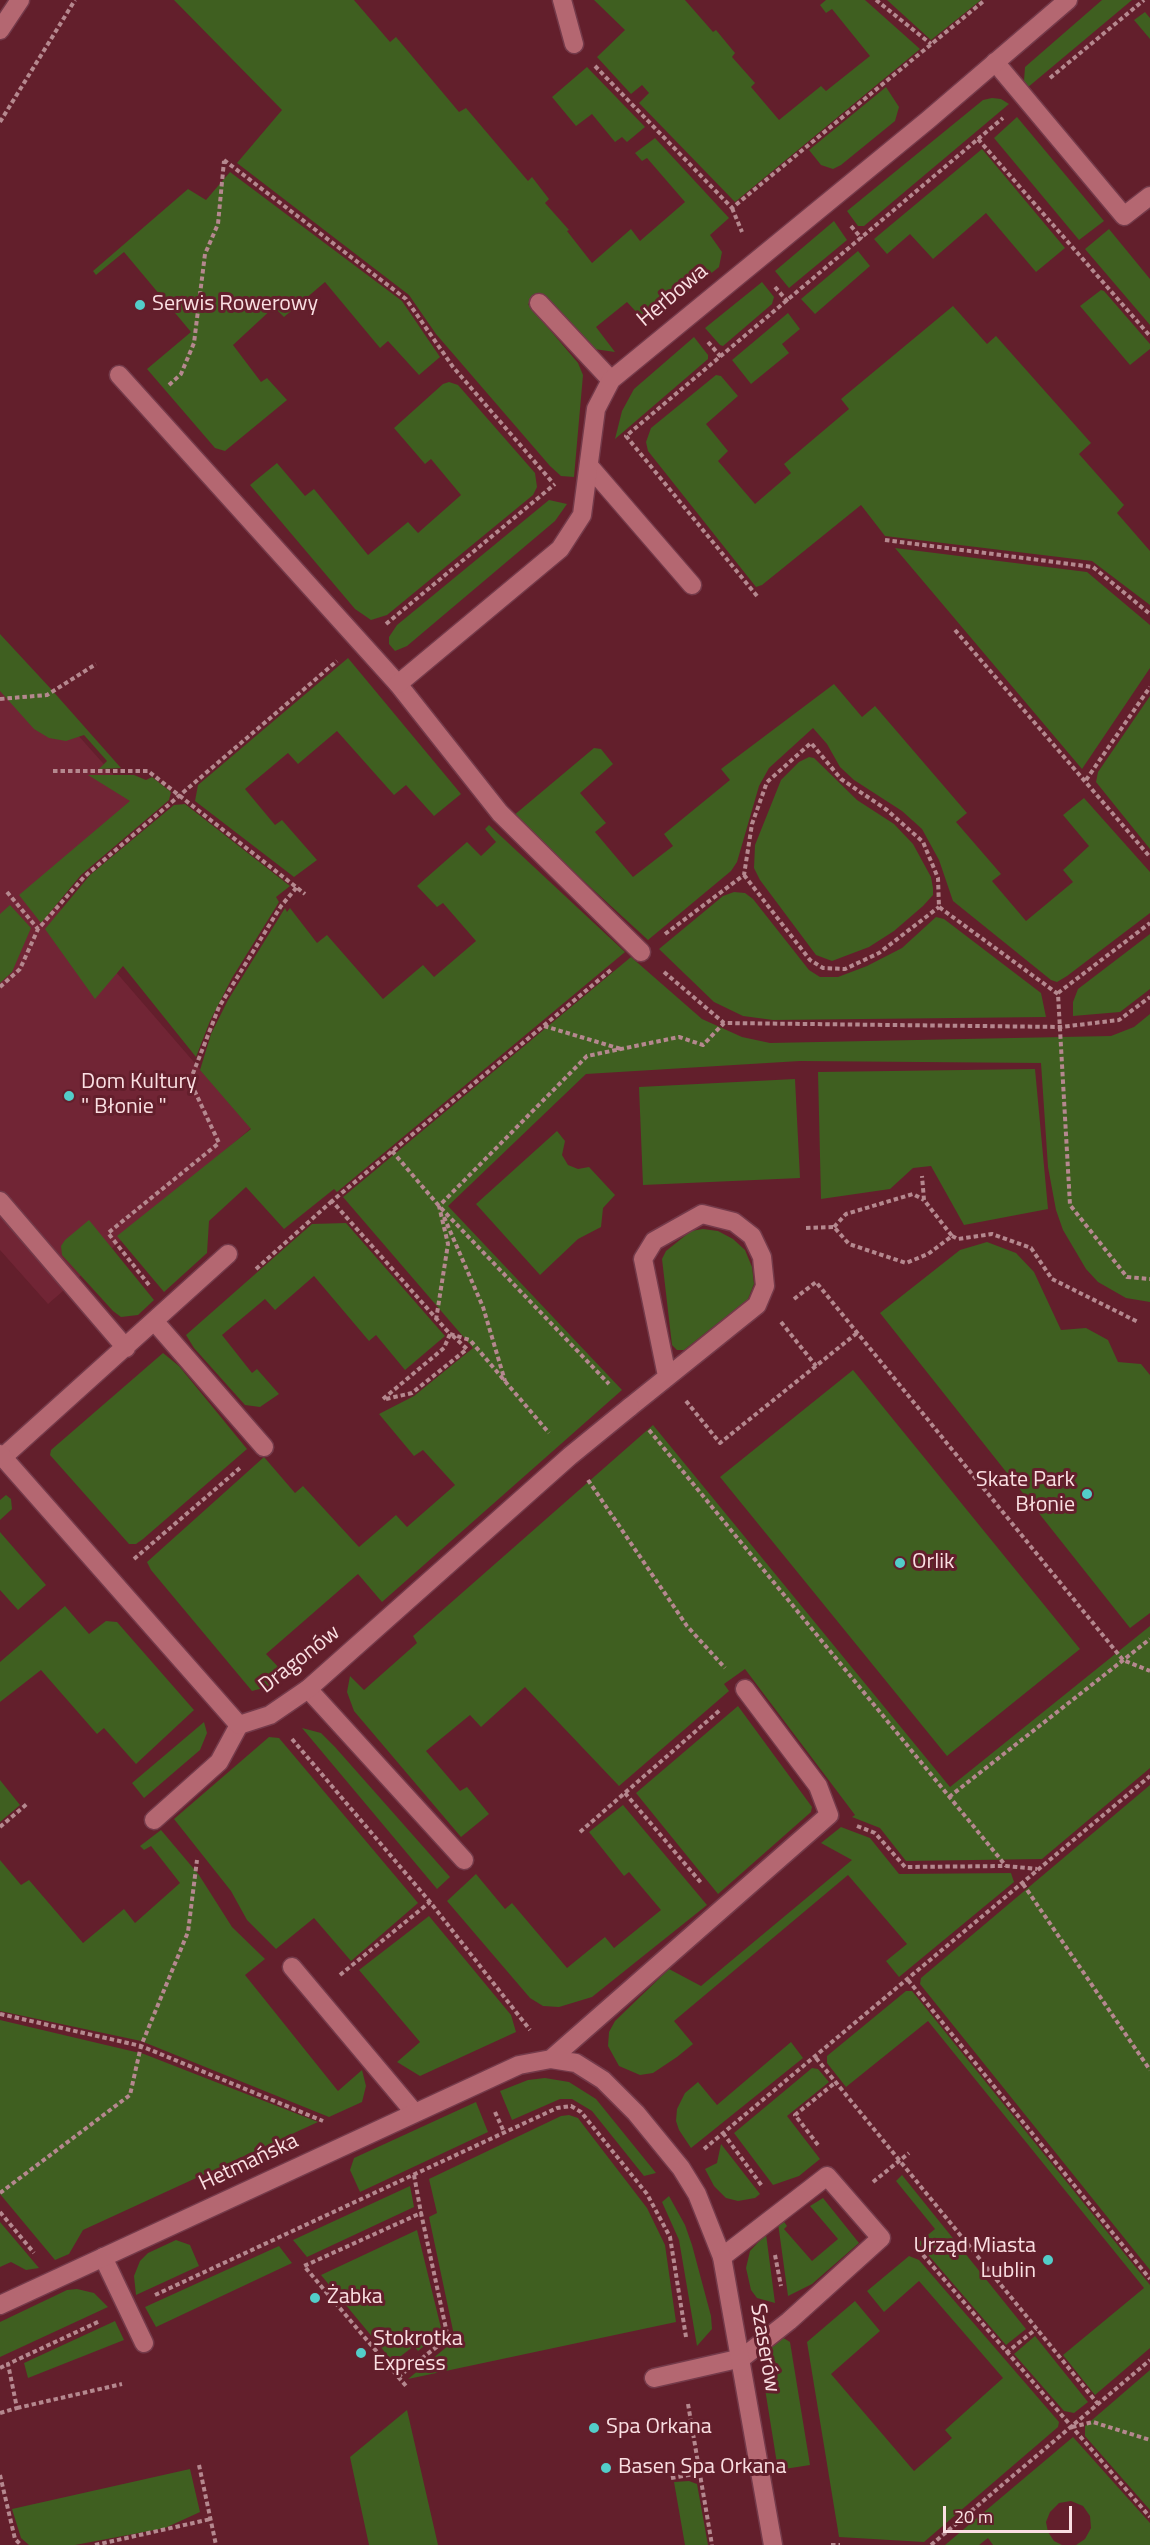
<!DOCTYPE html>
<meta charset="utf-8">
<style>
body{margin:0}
#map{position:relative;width:1150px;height:2545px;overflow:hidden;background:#631f2c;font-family:"Titillium Web",sans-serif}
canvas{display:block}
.scale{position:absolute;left:943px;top:2506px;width:129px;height:27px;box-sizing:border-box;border:3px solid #fadfe2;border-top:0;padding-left:8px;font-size:18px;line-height:21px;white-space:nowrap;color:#fadfe2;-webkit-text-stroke:4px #631f2c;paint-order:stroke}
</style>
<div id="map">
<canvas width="1150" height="2545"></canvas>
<div class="scale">20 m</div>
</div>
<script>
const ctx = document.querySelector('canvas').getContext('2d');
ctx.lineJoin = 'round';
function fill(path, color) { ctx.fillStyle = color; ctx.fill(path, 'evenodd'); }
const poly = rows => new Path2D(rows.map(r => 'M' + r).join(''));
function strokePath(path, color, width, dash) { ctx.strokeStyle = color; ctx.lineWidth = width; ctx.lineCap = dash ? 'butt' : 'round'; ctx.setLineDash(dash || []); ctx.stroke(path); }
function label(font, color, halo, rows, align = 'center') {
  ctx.font = font + ' "Titillium Web",sans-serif'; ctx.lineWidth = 6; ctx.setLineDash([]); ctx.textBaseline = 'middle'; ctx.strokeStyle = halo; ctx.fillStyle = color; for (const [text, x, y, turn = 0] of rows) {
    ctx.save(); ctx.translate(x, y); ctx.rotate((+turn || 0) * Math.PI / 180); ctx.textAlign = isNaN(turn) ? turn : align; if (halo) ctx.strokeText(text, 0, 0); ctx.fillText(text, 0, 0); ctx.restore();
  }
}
fill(poly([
 [0,648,135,799,38,882,251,1128,48,1304,0,1250]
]), '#712535');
fill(poly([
 [174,0,354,0,390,42,396,37,459,112,466,108,528,181,532,177,549,199,545,203,569,230,567,231,592,263,631,229,640,241,685,202,647,158,642,161,635,153,655,138,729,218,710,235,722,252,719,267,657,317,652,319,640,316,627,302,596,327,615,352,594,349,583,341,540,294,528,304,578,363,583,375,574,477,561,476,550,466,436,334,409,295,237,163,282,110],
 [594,0,685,0,713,32,716,30,735,53,732,57,755,83,751,87,779,120,821,86,826,91,870,56,832,9,826,13,820,5,826,0,865,0,920,49,735,202,639,103,649,93,642,85,631,94,597,57,625,30],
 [887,0,981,0,931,40],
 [1102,0,1132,0,1027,88,1024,81,1025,67],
 [1145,12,1150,18,1150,39,1134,20],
 [587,67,645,127,627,142,622,137,615,142,592,114,576,126,552,97],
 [886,87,899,107,895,121,841,165,833,169,821,165,809,150],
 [992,98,1001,99,1009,104,864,226,858,226,847,211,983,100],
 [1017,117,1104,221,1079,240,994,138],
 [982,149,1065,248,1036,272,986,213,933,259,910,234,887,254,874,239],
 [230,172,402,301,440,357,419,375,388,341,380,348,325,282,284,317,274,307,233,345,261,382,267,378,287,400,225,451,215,448,147,369,191,332,124,252,96,275,93,271,188,189,206,200],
 [834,221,847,240,789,288,775,271],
 [1109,229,1150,279,1150,325,1085,249],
 [858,251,870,266,815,314,801,299],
 [762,282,774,297,772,304,723,346,720,345,705,328],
 [1101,290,1104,291,1150,344,1150,349,1130,365,1080,306],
 [953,306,987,344,996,336,1091,443,1079,454,1124,505,1117,513,1150,551,1150,605,1092,561,885,536,861,505,762,585,756,587,648,451,646,442,651,428,716,375,721,376,738,396,706,424,728,451,718,461,755,504,791,473,784,464,849,409,841,399],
 [788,313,800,329,782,344,789,353,751,384,732,360],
 [694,337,708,355,708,359,615,439,622,411,634,389],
 [449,382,458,385,535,473,537,487,533,495,387,615,371,620,355,609,250,485,277,463,305,496,314,489,368,555,408,522,418,533,461,495,431,459,425,464,394,428,443,384],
 [549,500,567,504,555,521,407,646,395,651,389,644,389,637,397,625],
 [895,548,1087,572,1150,625,1150,668,1082,769],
 [0,634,51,689,121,768,99,769,107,761,84,735,66,741,49,738,34,729,0,691],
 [348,658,461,794,434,816,406,785,394,795,337,731,298,764,288,753,245,789,275,825,282,820,317,860,294,877,195,801,198,785],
 [834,684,862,717,875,706,967,813,956,822,1001,874,992,881,1026,921,1073,882,1063,870,1089,846,1063,815,1084,798,1150,872,1150,913,1067,976,1057,982,1051,980,953,901,939,860,922,829,902,811,854,780,840,767,827,744,813,728,769,768,759,786,737,862,731,871,648,940,513,816,594,748,601,749,613,764,580,793,606,823,595,832,633,877,673,846,664,834,730,780,721,769],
 [1150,696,1150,849,1096,782,1098,772],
 [809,757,814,758,857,800,894,824,913,844,931,877,933,888,933,895,923,906,894,931,869,947,832,961,816,955,760,880,754,868,755,845,781,780,799,762],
 [88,775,134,775,146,780,152,777,171,792,169,800,81,875,41,923,19,895,130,801],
 [185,804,290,886,276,897,279,902,232,978,210,1021,196,1057,123,966,95,999,45,929,90,875,174,805],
 [489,825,625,952,337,1192,334,1189,284,1229,246,1187,209,1221,207,1253,164,1292,117,1236,251,1129,200,1070,211,1034,228,1000,285,908,287,912,290,908,317,943,327,935,383,999,423,965,434,977,476,941,443,903,437,907,417,886,467,842,481,856,496,842,485,829],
 [734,892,745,893,753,899,809,970,820,977,838,977,867,966,902,948,936,917,944,919,1041,993,1046,1017,773,1020,743,1016,714,1002,659,949,723,896],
 [10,905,31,928,12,972,0,983,0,914],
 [1150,934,1150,989,1120,1012,1073,1016,1073,1002,1078,989],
 [631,957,702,1019,742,1037,770,1043,1111,1036,1134,1027,1150,1014,1150,1302,1126,1298,1098,1282,1086,1269,1063,1230,1056,1210,1048,1167,1041,1063,800,1061,586,1074,448,1206,622,1390,382,1602,358,1574,266,1654,282,1671,282,1680,271,1686,252,1691,151,1570,147,1562,264,1457,295,1493,303,1486,359,1547,396,1515,407,1527,455,1485,423,1450,414,1456,379,1414,414,1396,473,1348,343,1197],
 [1035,1069,1048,1209,964,1225,931,1166,913,1168,890,1189,821,1199,818,1072],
 [795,1079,800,1178,643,1185,639,1087],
 [557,1131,565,1141,562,1155,568,1165,578,1169,589,1167,615,1195,603,1208,601,1227,578,1239,540,1275,476,1204],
 [89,1220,154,1300,138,1315,121,1317,113,1311,62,1255,61,1246,65,1240],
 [346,1223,445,1336,405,1370,376,1335,369,1341,314,1276,275,1310,265,1299,222,1335,252,1373,257,1369,279,1394,260,1407,245,1405,194,1348,186,1335,312,1224],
 [703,1229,718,1231,733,1239,745,1250,752,1267,754,1284,748,1299,684,1350,677,1350,672,1345,662,1259,666,1251,691,1231],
 [987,1242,1016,1253,1034,1272,1061,1330,1086,1328,1108,1340,1118,1362,1141,1364,1150,1375,1150,1613,1130,1628,880,1313,960,1250],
 [163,1353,179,1366,247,1449,143,1539,136,1544,129,1544,50,1455,51,1450],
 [853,1370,1080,1649,947,1756,720,1477],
 [653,1425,950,1787,1150,1626,1150,1768,1042,1859,906,1861,880,1828,852,1817,855,1815,745,1669,724,1684,729,1691,619,1786,525,1687,481,1727,470,1715,426,1751,460,1791,467,1787,489,1814,461,1837,354,1711,347,1692,350,1676,364,1690,417,1643,413,1636],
 [6,1495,11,1499,12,1509,0,1520,0,1500],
 [0,1532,46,1585,18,1610,0,1590],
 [65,1606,89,1634,106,1621,117,1622,194,1710,136,1764,104,1728,97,1734,41,1670,0,1702,0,1662],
 [738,1706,812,1807,811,1812,718,1894,636,1793],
 [204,1722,207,1733,200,1750,144,1798,132,1783],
 [302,1728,321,1733,335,1747,450,1877,437,1889],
 [269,1737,279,1738,418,1903,351,1961,314,1918,276,1949,247,1920,231,1891,174,1819],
 [0,1780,20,1805,0,1822],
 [1150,1785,1150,2270,920,1984,921,1978],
 [623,1805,707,1905,592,1997,559,2007,543,2006,530,1998,447,1901,476,1874,505,1909,512,1903,567,1968,605,1937,614,1948,661,1910,629,1872,624,1876,589,1832],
 [841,1827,870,1838,899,1874,1011,1873,1014,1882,899,1977,886,1961,907,1944,848,1875,674,2021,693,2044,677,2057,653,2073,640,2075,619,2066,608,2046,609,2032,615,2021,669,1969,701,1986,852,1860,821,1843],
 [161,1830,199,1875,232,1927,265,1959,245,1975,338,2091,362,2070,366,2086,362,2102,329,2117,141,2041,0,2011,0,1860,21,1885,29,1880,83,1943,124,1909,135,1923,180,1883,151,1846,144,1850,140,1846],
 [429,1916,511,2015,516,2032,420,2076,397,2062,420,2042,359,1970],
 [906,1991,912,1991,1150,2285,1150,2348,1095,2395,1063,2355,1144,2288,928,2021,846,2087,827,2063,827,2056],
 [0,2020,144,2054,318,2122,83,2230,69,2254,55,2260,0,2194],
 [791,2042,803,2058,691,2148,679,2130,676,2121,677,2109,685,2093,698,2082,717,2105],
 [812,2068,818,2069,829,2082,787,2116,820,2159,799,2176,773,2185,734,2133],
 [545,2078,569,2082,596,2099,656,2173,644,2176,592,2111,572,2099,560,2099,512,2120,500,2091,528,2080],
 [476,2102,488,2132,360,2192,350,2170,354,2158],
 [569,2115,578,2118,584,2126,647,2208,665,2245,676,2322,408,2379,455,2340,429,2217,437,2213,429,2179,561,2116],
 [721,2144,760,2194,755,2198,738,2201,726,2198,714,2186,705,2169,717,2163],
 [902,2175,1026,2329,1006,2345,918,2243,935,2229,896,2181],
 [410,2186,414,2207,307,2257,293,2240],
 [669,2196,685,2225,692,2245,711,2316,712,2329,697,2346,679,2240,662,2202],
 [823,2198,859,2243,812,2284,788,2296,778,2223,782,2219,787,2226,784,2229,812,2261,838,2239,810,2206],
 [0,2222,39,2268,26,2270,11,2262,0,2267],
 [417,2230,442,2332,418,2351,414,2346,393,2362,321,2275],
 [766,2234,775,2303,757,2298,751,2290,746,2268,750,2251],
 [176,2240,190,2245,199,2266,136,2295,134,2276,140,2261,148,2253],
 [279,2246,292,2263,156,2327,145,2307],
 [909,2256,919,2260,1059,2422,1058,2427,924,2542,839,2537,807,2342,855,2301,880,2331,831,2374,914,2471,952,2438,945,2430,1003,2378,919,2281,884,2312,867,2291],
 [77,2289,94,2293,108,2307,0,2357,0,2322,67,2290],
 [115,2321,124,2340,28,2378,24,2363],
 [1035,2336,1088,2402,1074,2413,1064,2411,1014,2354],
 [782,2337,790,2342,810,2465,778,2470,762,2370,770,2347],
 [1150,2370,1150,2510,1085,2436,1085,2426],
 [407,2410,438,2545,369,2545,350,2457],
 [1073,2437,1150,2523,1150,2545,1076,2545,1085,2539,1091,2528,1090,2516,1083,2506,1071,2501,1059,2503,1050,2512,1046,2522,1048,2532,1054,2541,1062,2545,993,2545,988,2538,979,2545,945,2545],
 [190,2469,200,2512,165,2528,75,2545,29,2545,21,2538,12,2509],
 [689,2481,697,2484,708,2545,685,2545,674,2482]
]), '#3f5f20');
const lane = poly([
 [562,0,574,44],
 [995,62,1124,216,1150,196],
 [539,303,611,380],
 [119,375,398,684,500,813,641,952],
 [590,467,692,585],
 [0,1201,126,1348],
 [155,1322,264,1447],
 [630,1407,757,1305,765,1286,762,1257,752,1236,734,1222,702,1214,654,1241,643,1259,667,1376],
 [3,1457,228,1254],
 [308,1689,464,1860],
 [154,1820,219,1762,239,1725],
 [292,1967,414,2112],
 [103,2257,144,2343],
 [654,2378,742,2358,789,2321,881,2238,827,2176,722,2257]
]);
const street = poly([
 [0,30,20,0],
 [398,684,560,549,582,515,596,409,611,380,928,120,1068,0],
 [0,1454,239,1725,270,1715,308,1689,570,1456,630,1407],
 [551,2059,829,1815,818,1786,745,1689],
 [0,2305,519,2065,551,2059,576,2063,603,2080,636,2113,681,2168,697,2194,722,2257,773,2545]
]);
strokePath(lane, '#743a4a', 21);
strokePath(street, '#743a4a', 21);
strokePath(poly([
 [876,0,931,44],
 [595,66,732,208,985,0],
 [1050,78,1144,0],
 [0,122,75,0],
 [978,139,1003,118],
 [224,160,406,299,453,367,553,483],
 [732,208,742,232],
 [851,226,862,239],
 [775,287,788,302],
 [708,342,721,357],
 [169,385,181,374,194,343,205,254,218,224,224,161],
 [885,540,1093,567,1150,614],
 [757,596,626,436,978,139,1150,336],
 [386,624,555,484],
 [955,630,1150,857],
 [0,699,47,695,96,664],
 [53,771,148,771,305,894],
 [1086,780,1150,687],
 [744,875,810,960,823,968,845,969,879,953,939,907],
 [7,892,38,929],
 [665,934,744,875,752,824,767,782,811,743,841,779,887,810,923,842,938,878,939,907,1058,994,1070,1205,1127,1277,1150,1279],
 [664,972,724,1023,1061,1027,1119,1020,1150,997],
 [0,987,20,969,38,929,84,877,337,661],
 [1058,993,1150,923],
 [544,1026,621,1049],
 [392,1151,439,1206,609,1384],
 [444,1217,483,1307,505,1381],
 [834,1227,846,1214,913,1194,924,1200],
 [806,1228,834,1227,849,1244,906,1263,928,1254,952,1236,924,1200,922,1176],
 [952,1236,958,1239,992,1234,1031,1248,1052,1279,1138,1322],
 [256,1269,332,1201],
 [149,1285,108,1233,219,1143,190,1081,219,1007,281,906,297,887],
 [794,1299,816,1282,1123,1660,1150,1671],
 [436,1320,448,1244,439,1206,587,1056,679,1037,703,1045,724,1023],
 [781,1322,816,1366],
 [450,1334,470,1340,549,1433],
 [383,1399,444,1348,450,1334,332,1201,612,969],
 [386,1399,412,1393,467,1349,453,1336],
 [686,1401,720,1443,857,1333],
 [649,1430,1006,1866],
 [588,1480,687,1626,725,1668],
 [134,1559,240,1468],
 [292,1739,430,1902,530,2030],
 [625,1793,702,1884],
 [949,1797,1150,1639],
 [857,1826,875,1833,905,1867,1006,1866,1037,1869],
 [0,1827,28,1803],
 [580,1832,720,1710],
 [1023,1884,1150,2070],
 [340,1975,430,1902],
 [908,1980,1150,2279],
 [0,2014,141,2046,323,2121],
 [816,2058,1098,2404],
 [495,2112,504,2132],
 [723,2133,762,2186],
 [818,2145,795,2115,836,2082],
 [704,2149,1150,1776],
 [414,2175,421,2213],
 [873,2182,909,2153],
 [0,2193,130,2095,141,2046,188,1932,197,1860],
 [0,2212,34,2253],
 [775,2255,781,2286],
 [923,2255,1150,2517],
 [155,2295,557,2108,571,2106,581,2112,647,2194,670,2237,686,2337],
 [1006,2353,1036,2329],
 [0,2368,8,2364],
 [398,2377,448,2338,421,2213,304,2266,406,2386],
 [688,2404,712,2545],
 [17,2408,122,2384],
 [0,2413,17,2408,8,2364,100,2321],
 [1072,2427,1093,2422,1150,2440],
 [199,2465,216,2545],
 [0,2475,15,2539,21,2545],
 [671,2478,700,2473],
 [95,2545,211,2519],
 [831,2545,840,2545],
 [931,2545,1150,2360]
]), '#b5888f', 4, [4.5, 3]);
strokePath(lane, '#b46771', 18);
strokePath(street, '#b46771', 18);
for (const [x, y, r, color] of [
 [140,305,6,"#53cdc9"],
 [69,1096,6,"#53cdc9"],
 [1087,1494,6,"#53cdc9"],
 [900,1563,6,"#53cdc9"],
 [1048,2260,6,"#53cdc9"],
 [315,2298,6,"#53cdc9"],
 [361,2353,6,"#53cdc9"],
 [594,2428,6,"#53cdc9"],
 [606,2468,6,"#53cdc9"]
]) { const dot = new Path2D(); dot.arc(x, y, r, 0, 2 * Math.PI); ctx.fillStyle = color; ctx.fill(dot); strokePath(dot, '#631f2c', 2); }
label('22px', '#fadfe2', '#631f2c', [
 ["Herbowa",673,296,-40],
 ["Dragonów",300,1660,-38],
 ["Hetmańska",249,2163,-25],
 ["Szaserów",764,2348,80]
]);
label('22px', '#fadfe2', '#631f2c', [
 ["Serwis Rowerowy",152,305],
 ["Dom Kultury",81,1083],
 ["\" Błonie \"",81,1108],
 ["Skate Park",1075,1481,"right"],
 ["Błonie",1075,1506,"right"],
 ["Orlik",912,1563],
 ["Urząd Miasta",1036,2247,"right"],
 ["Lublin",1036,2272,"right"],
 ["Żabka",327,2298],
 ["Stokrotka",373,2340],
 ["Express",373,2365],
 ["Spa Orkana",606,2428],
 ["Basen Spa Orkana",618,2468]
], 'left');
</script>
